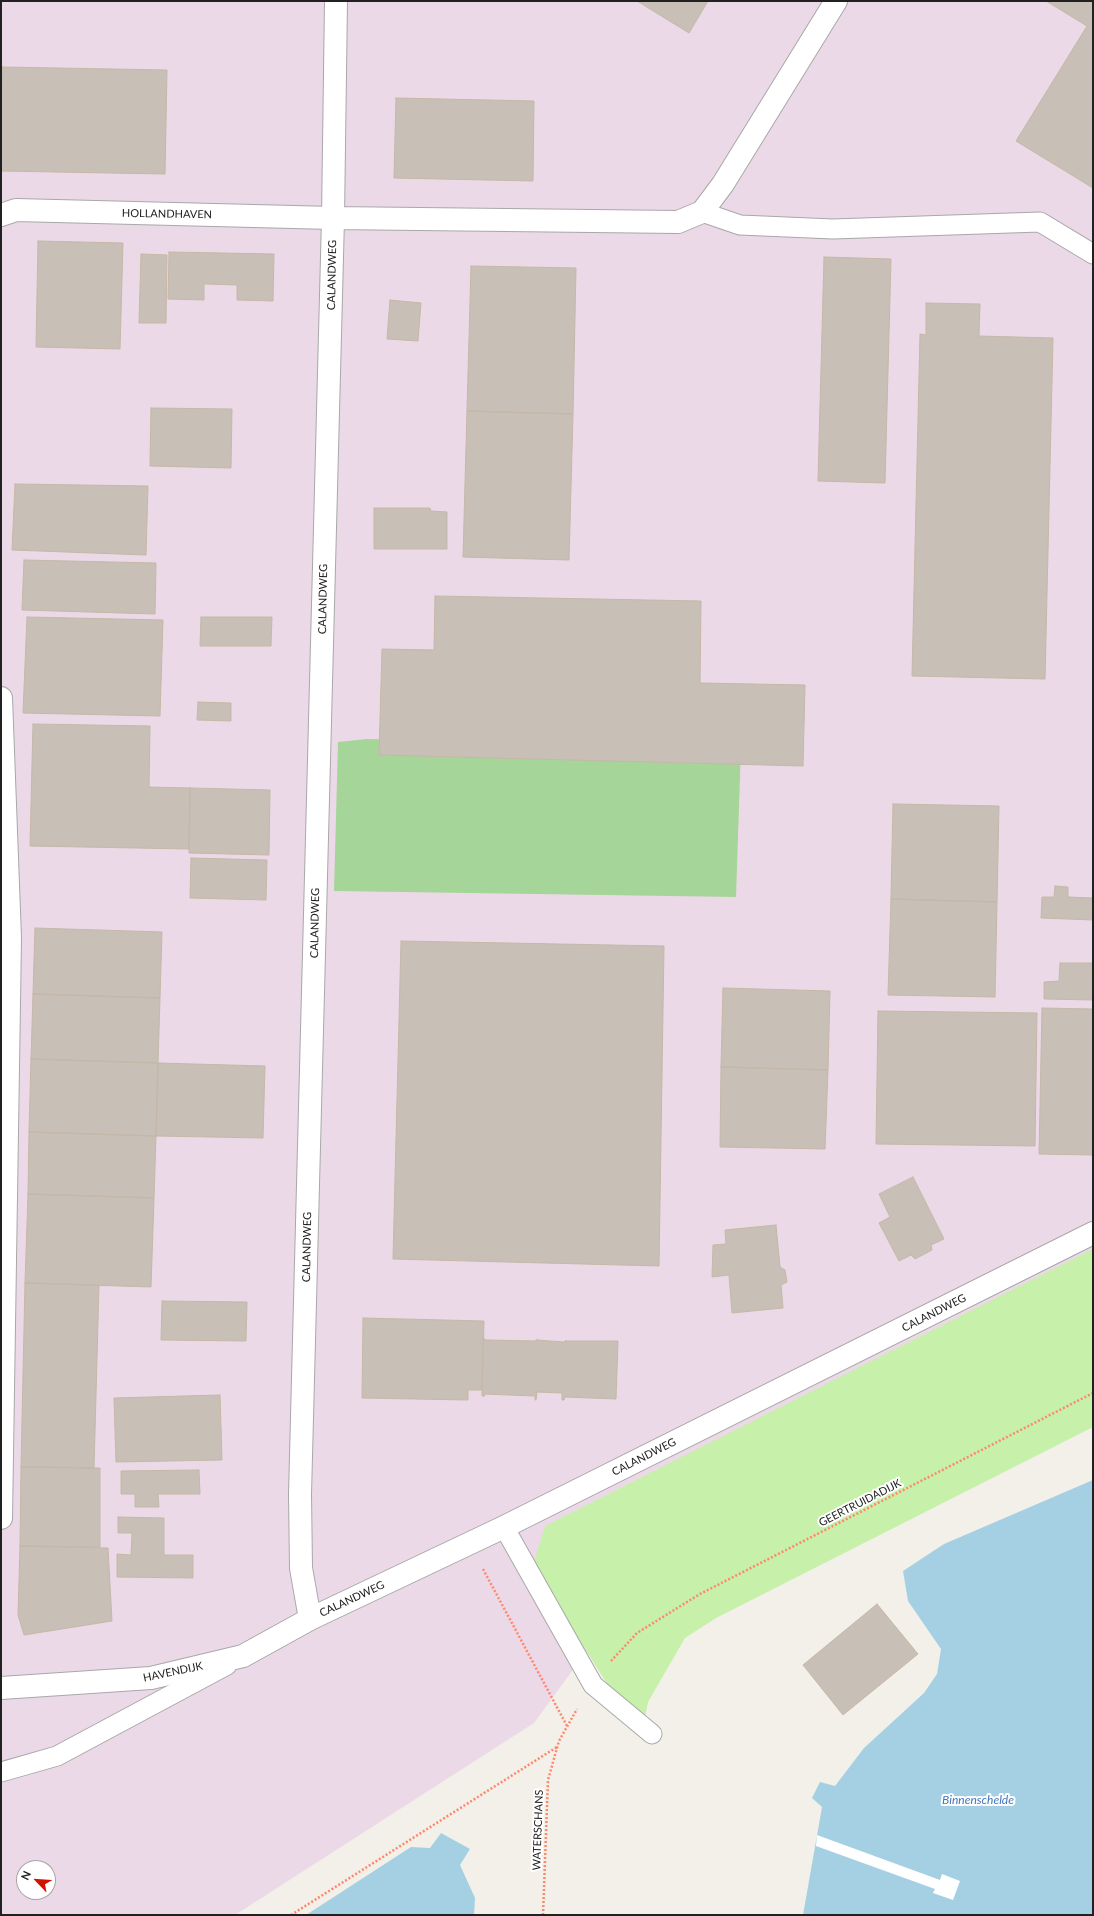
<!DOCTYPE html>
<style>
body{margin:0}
#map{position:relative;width:1094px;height:1916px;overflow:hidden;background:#f2f0e8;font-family:Lato,sans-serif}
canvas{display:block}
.frame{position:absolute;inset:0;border:2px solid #212121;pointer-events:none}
.north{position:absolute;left:16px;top:1860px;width:40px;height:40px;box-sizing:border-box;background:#fff;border:1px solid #a6a6a6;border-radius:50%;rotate:295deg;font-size:11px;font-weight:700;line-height:16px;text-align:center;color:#212121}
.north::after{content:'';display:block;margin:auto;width:14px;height:18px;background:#d31100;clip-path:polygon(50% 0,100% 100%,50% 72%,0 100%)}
</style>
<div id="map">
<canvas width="1094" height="1916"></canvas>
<div class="frame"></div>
<div class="north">N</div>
</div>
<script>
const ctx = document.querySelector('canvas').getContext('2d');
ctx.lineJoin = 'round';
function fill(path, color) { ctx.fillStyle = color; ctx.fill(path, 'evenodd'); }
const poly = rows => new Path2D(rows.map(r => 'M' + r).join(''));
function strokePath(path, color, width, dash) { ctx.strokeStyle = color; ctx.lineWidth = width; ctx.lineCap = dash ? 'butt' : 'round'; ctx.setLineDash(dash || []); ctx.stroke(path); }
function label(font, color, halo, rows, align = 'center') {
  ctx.font = font + ' Lato,sans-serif'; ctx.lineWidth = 4; ctx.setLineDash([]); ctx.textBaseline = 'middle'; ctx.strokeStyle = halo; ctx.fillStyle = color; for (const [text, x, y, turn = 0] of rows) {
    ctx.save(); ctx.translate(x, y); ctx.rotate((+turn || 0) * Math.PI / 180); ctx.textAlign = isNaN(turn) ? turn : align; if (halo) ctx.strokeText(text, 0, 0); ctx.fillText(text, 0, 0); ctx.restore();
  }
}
fill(poly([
 [1,1,1093,1,1093,1284,602,1630,534,1723,235,1915,1,1915],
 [24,1868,48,1868,48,1892,24,1892]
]), '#ecd9e7');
fill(poly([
 [1093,1249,1093,1427,716,1618,685,1638,648,1702,641,1737,580,1641,534,1562,545,1526]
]), '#c7f0aa');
fill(poly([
 [367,739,741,746,736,897,334,891,338,742]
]), '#a6d599');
fill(poly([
 [1093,1480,1093,1915,803,1915,822,1807,812,1798,820,1782,835,1786,864,1748,924,1693,937,1674,941,1649,908,1601,903,1571,944,1544],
 [441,1833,470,1849,460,1865,475,1898,474,1915,306,1915,411,1847,430,1848]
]), '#a5d0e3');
fill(poly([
 [817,1835,940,1880,942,1874,960,1881,953,1900,933,1893,935,1889,816,1846]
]), '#fff');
const building = poly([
 [637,1,708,1,689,33,637,1],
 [1046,1,1093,1,1093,188,1016,141,1087,26,1046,1],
 [2,67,167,70,165,174,1,171,2,67],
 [396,98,534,101,533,181,394,178,396,98],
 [38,241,123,243,120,349,36,347,38,241],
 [169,252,274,254,273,301,237,300,237,285,207,284,204,284,204,300,168,299,169,252],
 [141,254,167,255,166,323,139,323,141,254],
 [824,257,891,259,885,483,818,481,824,257],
 [471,266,576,268,573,414,467,411,471,266],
 [390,300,421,303,418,341,387,339,390,300],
 [926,303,980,304,979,336,1053,338,1045,679,912,676,920,334,926,335,926,303],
 [151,408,232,409,231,468,150,466,151,408],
 [467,411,573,414,569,560,463,557,467,411],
 [15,484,148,486,146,555,12,550,15,484],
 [374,508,430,508,431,511,447,512,447,549,374,549,374,508],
 [24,560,156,563,155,614,22,610,24,560],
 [435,596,701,601,700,683,805,685,803,766,379,755,382,649,434,650,435,596],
 [27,617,163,620,160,716,23,713,27,617],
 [201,617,272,617,271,646,200,646,201,617],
 [198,702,231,703,231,721,197,720,198,702],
 [33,724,150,726,149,787,190,788,189,849,30,846,33,724],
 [190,788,270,790,269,855,189,853,190,788],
 [893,804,999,806,997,902,891,899,893,804],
 [191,858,267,860,266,900,190,898,191,858],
 [1055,886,1068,887,1068,897,1093,898,1093,920,1041,918,1042,897,1054,897,1055,886],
 [891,899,997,902,995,997,888,995,891,899],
 [35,928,162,932,160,998,33,994,35,928],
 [401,941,664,946,659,1266,393,1259,401,941],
 [1060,963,1093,963,1093,1000,1044,999,1044,982,1059,981,1060,963],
 [723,988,830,991,828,1070,721,1067,723,988],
 [33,994,160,998,158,1063,31,1059,33,994],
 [1042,1008,1093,1009,1093,1155,1039,1154,1042,1008],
 [878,1011,1037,1013,1035,1146,876,1144,878,1011],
 [31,1059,158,1063,156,1136,29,1132,31,1059],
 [158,1063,265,1066,263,1138,156,1136,158,1063],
 [721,1067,828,1070,825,1149,720,1147,721,1067],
 [29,1132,156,1136,154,1198,28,1194,29,1132],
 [913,1177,944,1239,931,1245,932,1250,915,1259,911,1255,899,1261,879,1223,890,1217,879,1194,913,1177],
 [28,1194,154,1198,151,1287,25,1283,28,1194],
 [776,1225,780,1267,785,1270,787,1282,781,1285,783,1308,732,1313,729,1275,712,1277,713,1245,726,1244,725,1230,776,1225],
 [25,1283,99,1285,94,1468,21,1467,25,1283],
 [162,1301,247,1302,246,1341,161,1340,162,1301],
 [363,1318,484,1321,482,1390,468,1390,468,1400,362,1398,363,1318],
 [483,1338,486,1340,535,1341,538,1339,537,1340,564,1342,566,1340,566,1341,618,1341,616,1399,565,1397,564,1400,562,1400,562,1393,537,1392,536,1400,535,1400,535,1396,484,1394,485,1396,482,1396,483,1338],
 [220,1395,222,1460,116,1462,114,1398,220,1395],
 [21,1467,100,1468,100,1547,20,1546,21,1467],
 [199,1470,200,1494,158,1494,159,1507,135,1507,135,1494,121,1494,121,1471,199,1470],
 [118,1517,164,1518,164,1555,193,1555,193,1578,117,1577,117,1554,131,1555,132,1533,118,1533,118,1517],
 [20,1546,108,1548,112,1621,24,1635,18,1615,20,1546],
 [877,1604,918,1654,843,1715,803,1665,877,1604]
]);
fill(building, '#c8bfb6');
strokePath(building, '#c6b8a8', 1);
const service = poly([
 [702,212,740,225,833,229,1040,222,1093,254],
 [504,1527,593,1685,652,1734],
 [1,1772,57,1756,227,1665]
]);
const minor = poly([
 [336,1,333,218,300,1494,301,1568,310,1619,504,1527,1093,1233],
 [1,215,16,210,333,218,678,222,702,212,723,184,836,1],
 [1,698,10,938,1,1518],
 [1,1688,151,1678,243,1656,310,1619]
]);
strokePath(service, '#a8a8a8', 21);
strokePath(minor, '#a8a8a8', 24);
strokePath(poly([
 [483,1569,567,1726],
 [611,1661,637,1633,700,1594,1093,1393],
 [291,1915,557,1747],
 [543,1915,548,1780,559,1741,577,1709]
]), '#ff876c', 2.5, [2, 2]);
strokePath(service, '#fff', 19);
strokePath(minor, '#fff', 22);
label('11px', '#212121', '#fff', [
 ["HOLLANDHAVEN",167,214,1],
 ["CALANDWEG",332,275,-89],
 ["CALANDWEG",323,599,-89],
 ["CALANDWEG",315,923,-89],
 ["CALANDWEG",307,1247,-89],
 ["CALANDWEG",934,1313,-27],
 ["CALANDWEG",644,1457,-27],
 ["GEERTRUIDADIJK",860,1503,-27],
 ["CALANDWEG",352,1599,-25],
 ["HAVENDIJK",173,1672,-12],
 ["WATERSCHANS",538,1830,-88]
]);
label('italic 12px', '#4376bb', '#fff', [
 ["Binnenschelde",978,1800]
]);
</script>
